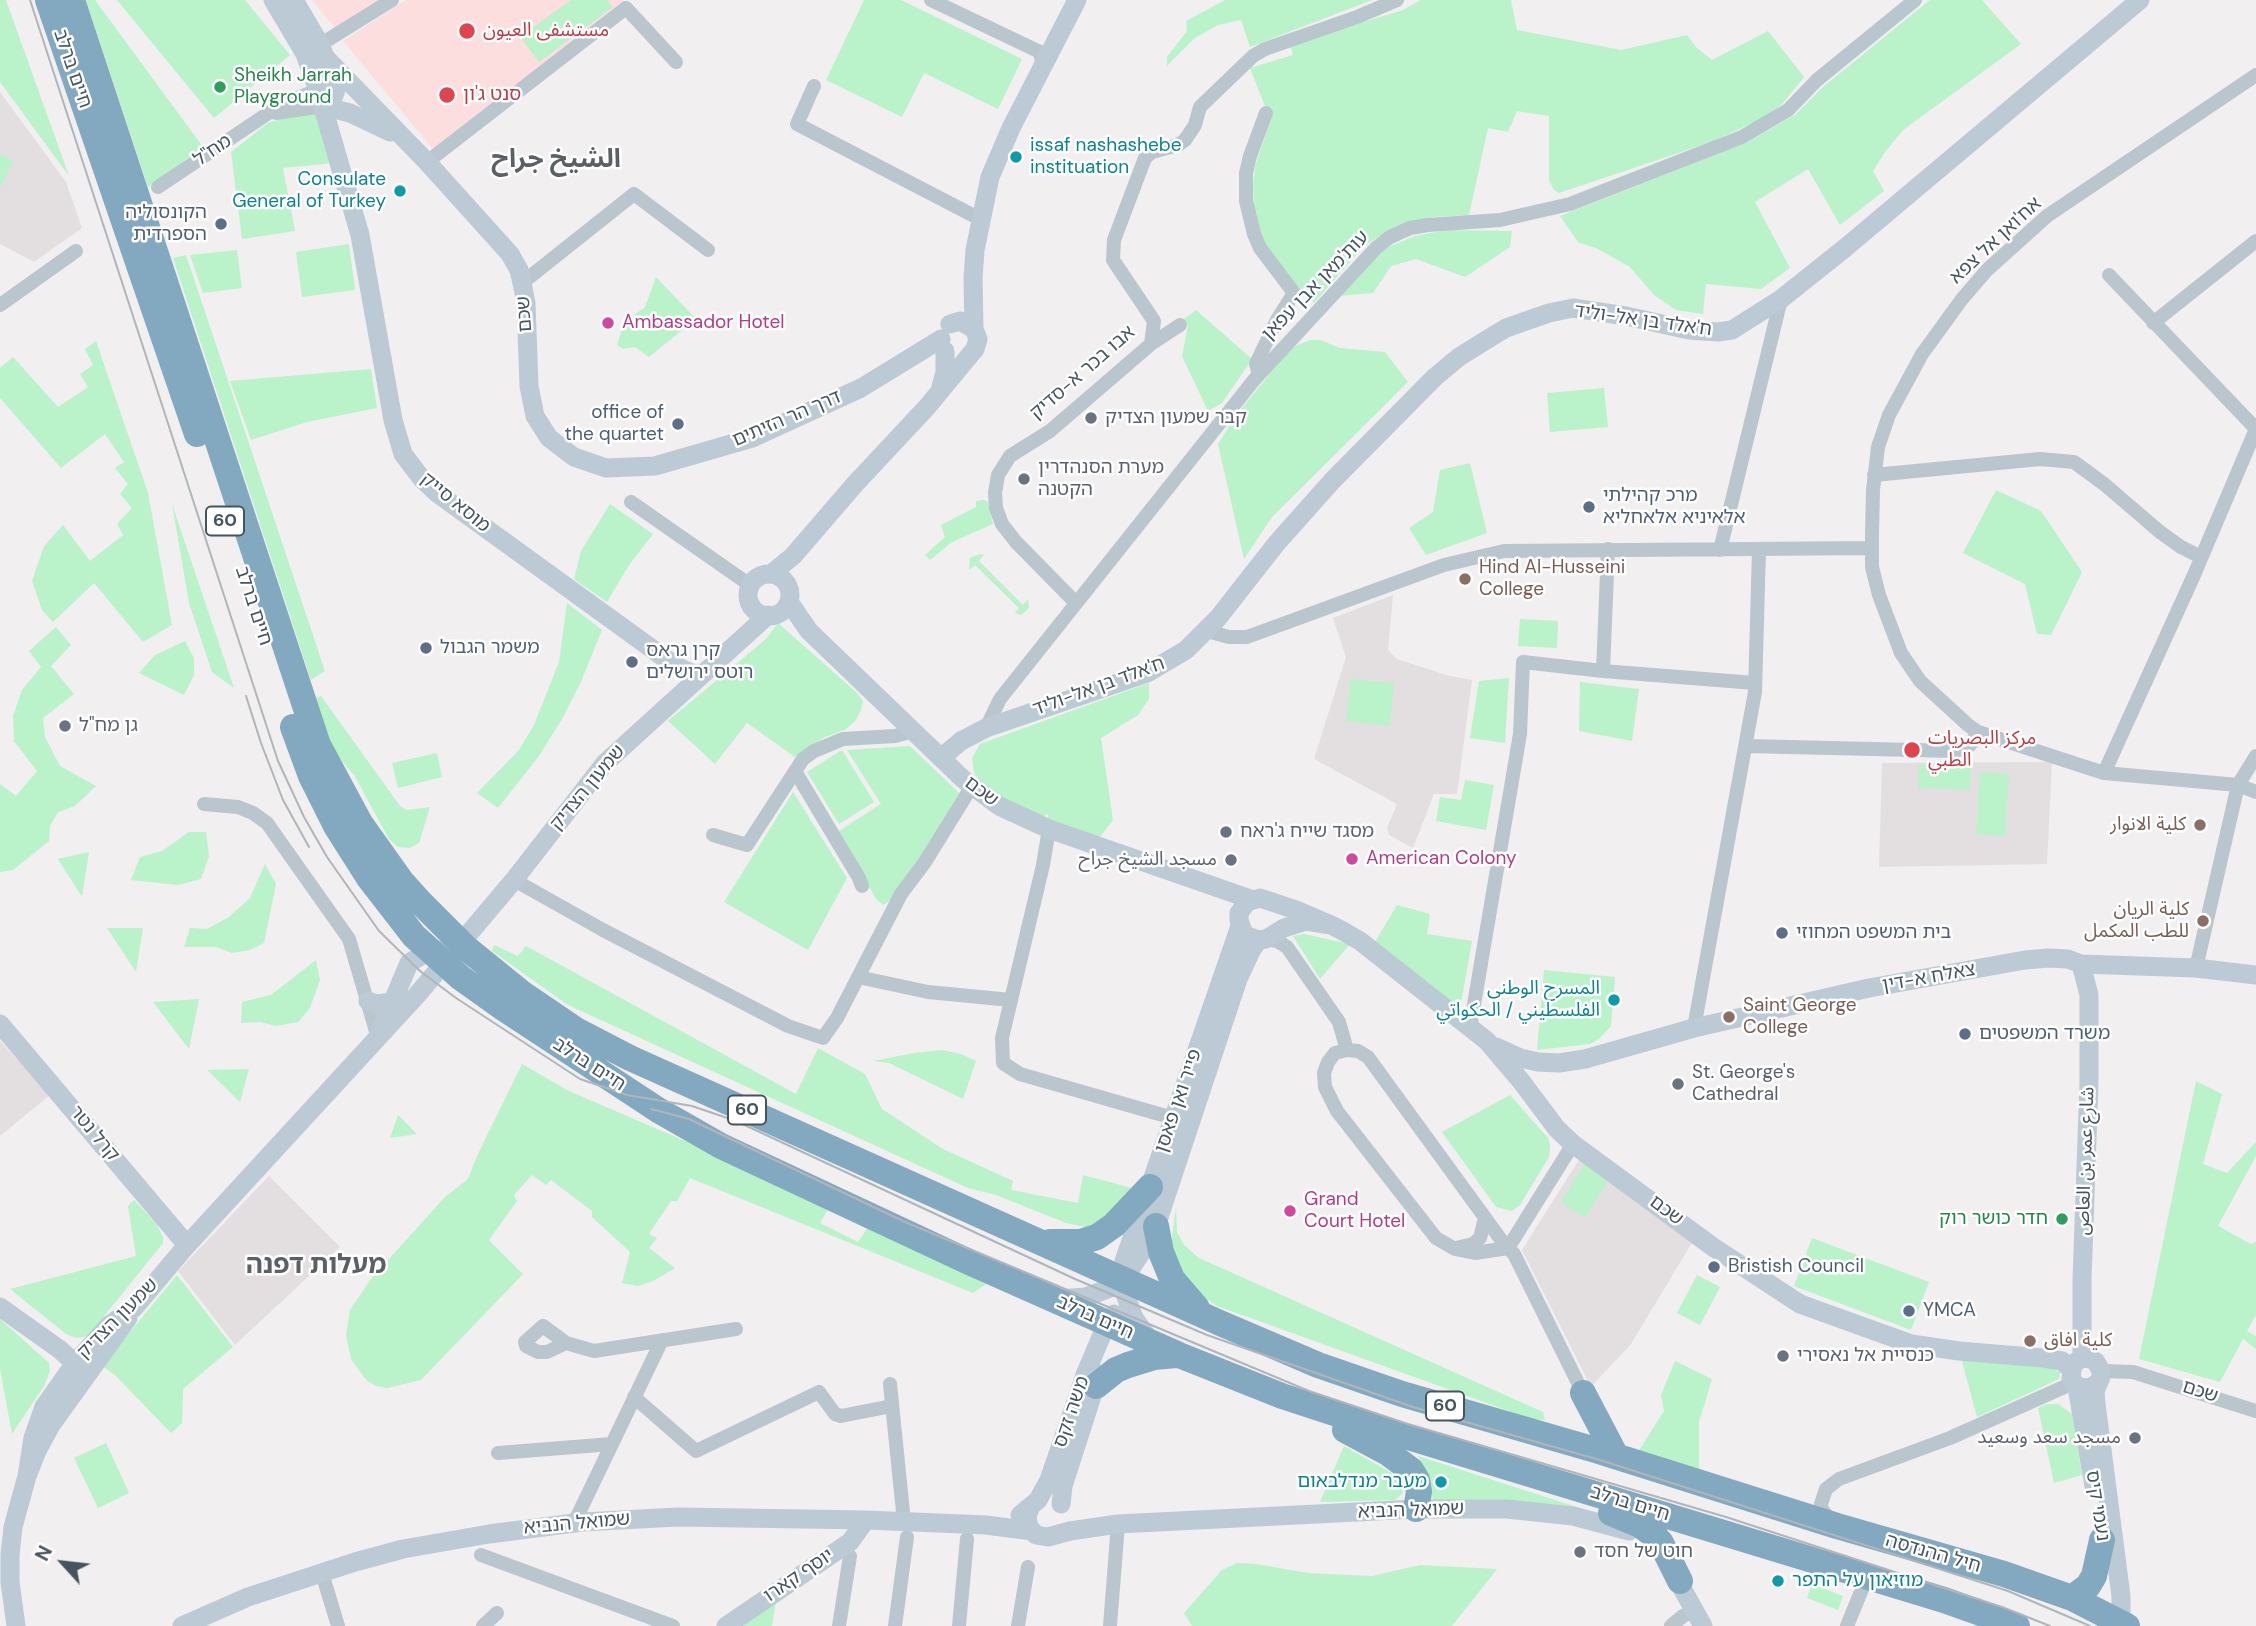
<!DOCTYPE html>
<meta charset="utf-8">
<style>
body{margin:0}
#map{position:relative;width:2256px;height:1626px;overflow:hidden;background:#f1efef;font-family:"DM Sans",sans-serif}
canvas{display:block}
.north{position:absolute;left:28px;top:1528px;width:70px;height:70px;-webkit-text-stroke:5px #fff;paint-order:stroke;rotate:297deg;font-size:19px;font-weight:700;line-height:28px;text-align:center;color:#46555d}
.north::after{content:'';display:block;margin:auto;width:24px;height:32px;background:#46555d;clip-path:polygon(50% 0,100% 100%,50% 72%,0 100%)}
</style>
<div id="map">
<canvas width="2256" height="1626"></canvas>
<div class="north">N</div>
</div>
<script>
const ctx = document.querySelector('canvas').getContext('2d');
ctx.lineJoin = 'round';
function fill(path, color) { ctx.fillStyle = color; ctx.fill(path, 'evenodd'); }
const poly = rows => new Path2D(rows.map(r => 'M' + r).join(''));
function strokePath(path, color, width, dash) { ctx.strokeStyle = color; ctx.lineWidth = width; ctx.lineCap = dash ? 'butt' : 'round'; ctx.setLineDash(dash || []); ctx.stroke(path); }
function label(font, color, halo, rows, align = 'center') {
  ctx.font = font + ' "DM Sans","Noto Sans Arabic","Noto Sans Hebrew",sans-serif'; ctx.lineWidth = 5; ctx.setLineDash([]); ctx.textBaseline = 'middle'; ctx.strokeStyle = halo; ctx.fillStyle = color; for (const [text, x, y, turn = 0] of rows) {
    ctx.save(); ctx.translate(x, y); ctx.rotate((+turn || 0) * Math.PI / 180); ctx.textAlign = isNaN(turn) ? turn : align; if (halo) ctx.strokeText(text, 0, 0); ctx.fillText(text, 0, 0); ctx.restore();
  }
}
fill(poly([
 [0,92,66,182,82,228,34,262,0,244],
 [1393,595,1388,650,1397,659,1446,675,1472,680,1457,794,1434,794,1413,848,1389,835,1387,828,1397,804,1314,759,1346,657,1333,618],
 [2052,762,2047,864,1879,867,1882,763],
 [0,1041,50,1095,0,1136],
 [1580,1158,1696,1236,1631,1344,1591,1387,1522,1250],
 [269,1176,340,1247,235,1345,178,1271]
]), '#e3dfe1');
fill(poly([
 [312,0,379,0,335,28],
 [406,0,623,0,626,3,434,150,343,41]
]), '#fcdedf');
fill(poly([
 [0,0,6,0,69,176,0,82],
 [86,0,95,0,203,147,148,187],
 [117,0,245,0,290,55,214,118],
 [571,0,607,0,613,7,539,62,520,37],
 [864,0,901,0,1022,59,998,109,924,73,902,117,826,80],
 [1225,0,1372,0,1250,47,1241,20,1218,25,1195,38,1167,66,1167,57,1187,31,1186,21],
 [1421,0,1511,0,1517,30,1621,50,1687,35,1696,47,1712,60,1768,31,1804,77,1783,103,1768,116,1711,142,1559,193,1554,190,1549,180,1549,116,1517,111,1508,132,1488,128,1469,215,1434,217,1389,230,1364,246,1314,303,1289,278,1271,255,1261,237,1254,210,1253,187,1255,166,1273,114,1266,109,1250,68,1293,55,1290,45,1301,41,1403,10],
 [1930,0,1982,0,2021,44,1903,130,1885,152,1873,171,1884,191,1840,225,1808,169,1755,202,1790,268,1761,289,1706,284,1703,314,1676,310,1654,295,1630,267,1598,249,1578,242,1560,216,1750,141,1796,114,1823,87],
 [316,112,333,163,283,168,295,231,242,239,231,152,268,123,297,114],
 [0,155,13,161,0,188],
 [1447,230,1512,231,1510,247,1465,277,1416,259,1391,266,1373,293,1338,296,1366,262,1391,246,1415,236],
 [349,244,355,290,302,297,296,252],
 [237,250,242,288,203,293,190,255],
 [186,255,325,671,311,680,173,258],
 [656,277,696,319,649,357,635,347,623,349,617,345,624,323,645,307],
 [1196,310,1252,359,1222,403,1208,411,1182,356,1188,326,1184,319],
 [1310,340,1320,340,1340,348,1385,352,1408,382,1272,517,1244,559,1218,444,1237,414,1291,348],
 [96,341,148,493,172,625,143,642,94,583,53,622,42,610,32,581,44,546,63,525,90,561,123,535,117,524,132,508,120,494,128,484,115,468,124,462,105,434,61,468,0,398,0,368,13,357,58,407,88,387,80,374,93,365,85,349],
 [371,369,377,408,307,422,251,440,230,381],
 [1604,388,1608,427,1550,432,1547,393],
 [1470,463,1487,533,1426,555,1409,528,1433,512,1440,470],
 [1996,490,2041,511,2082,572,2051,635,2037,634,2025,584,1963,553],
 [984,500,988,502,993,524,952,542,930,560,925,555,945,537,941,525,976,507,976,501],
 [172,504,234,688,212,672,189,603],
 [610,504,653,534,629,565,607,602,574,579,581,551],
 [980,554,984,555,979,561,1023,605,1028,599,1029,608,1025,612,1021,615,1015,613,1019,608,975,565,969,570,970,558],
 [567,603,602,630,580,684,562,719,539,756,498,808,477,793,519,750,534,725,559,662],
 [1520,619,1558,621,1557,648,1518,646],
 [778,623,856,692,863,701,861,710,856,720,846,729,823,738,795,757,747,723,715,764,668,721,766,639],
 [56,627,71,645,51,666,74,694,43,718,45,737,60,766,96,786,75,806,58,812,50,826,49,841,13,870,0,872,0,784,16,796,37,771,14,741,13,716,22,690,41,667,29,651],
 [185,641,194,658,194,675,184,695,139,673,155,655],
 [1509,678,1505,743,1470,738,1479,681],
 [1351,679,1394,683,1390,726,1346,721],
 [1580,682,1639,689,1632,741,1579,731],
 [1149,683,1149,699,1138,715,1101,738,1113,820,1100,837,1048,819,1048,814,1042,817,1017,809,981,783,974,773,972,758,980,744],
 [321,696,400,806,407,810,430,807,419,843,410,848,398,847,389,839,354,775,333,751,316,698],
 [910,746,959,793,898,895,883,905,876,899,839,831,881,804,847,750],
 [842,750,874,802,839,824,807,772],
 [437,753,442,777,398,788,392,763],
 [1919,765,1971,766,1970,790,1918,788],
 [1980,772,2009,774,2005,836,1976,834],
 [1465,780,1494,785,1486,830,1436,821,1440,797,1461,800],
 [793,792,847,878,808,950,724,902],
 [189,832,206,832,209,856,201,879,178,885,131,880,140,857,162,851],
 [89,852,82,897,58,859],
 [265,864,276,884,264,943,250,950,232,953,216,947,184,947,190,928,207,929,229,917,250,898],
 [1397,905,1430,914,1427,934,1472,941,1460,1009,1375,942],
 [107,928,143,928,136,972],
 [1304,934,1350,944,1320,979,1293,936],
 [494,945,518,956,526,946,796,1094,818,1048,865,1074,882,1109,943,1149,1013,1181,1011,1190,1078,1203,1083,1175,1132,1188,1124,1206,1090,1228,1066,1223,996,1195,968,1188,568,1005,492,951],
 [316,960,320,980,310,1008,298,1022,276,1026,260,1022,241,1023,242,1002,271,995],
 [1544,970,1615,977,1611,1026,1600,1038,1590,1044,1537,1050],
 [199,999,189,1049,153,1002],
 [942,1050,961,1054,976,1061,963,1099,889,1063,873,1061,914,1053],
 [522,1064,569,1091,831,1204,820,1223,858,1242,870,1224,986,1284,973,1293,690,1178,677,1201,671,1201,649,1234,657,1238,649,1248,675,1268,653,1281,638,1286,622,1283,630,1252,592,1217,592,1211,551,1180,546,1185,532,1175,514,1195,517,1201,489,1240,523,1274,421,1380,387,1388,376,1386,367,1381,351,1359,346,1335,350,1310,371,1279,445,1197,468,1179,477,1156],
 [249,1069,240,1102,207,1070],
 [2196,1081,2222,1094,2203,1164,2227,1173,2256,1142,2256,1156,2218,1226,2251,1244,2256,1242,2256,1315,2247,1331,2256,1336,2256,1349,2243,1339,2220,1382,2139,1359],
 [1510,1095,1548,1138,1550,1145,1549,1157,1520,1205,1512,1211,1496,1207,1442,1132],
 [398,1115,417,1134,390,1138],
 [1585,1163,1609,1179,1585,1218,1561,1202],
 [134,1200,156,1223,163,1237,163,1243,88,1336,76,1338,66,1334,10,1289,136,1256,128,1206],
 [1176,1208,1177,1232,1184,1245,1199,1258,1543,1412,1545,1420,1531,1419,1217,1306,1189,1287,1170,1251],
 [1812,1238,1929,1282,1911,1330,1794,1286],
 [177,1275,233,1347,183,1389,182,1423,171,1433,115,1375,102,1366],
 [1697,1275,1720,1287,1700,1325,1677,1313],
 [0,1319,49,1363,50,1371,44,1386,12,1434,0,1369],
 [1961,1358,2051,1368,2060,1372,2059,1379,1977,1417],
 [1675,1361,1712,1379,1699,1422,1699,1470,1638,1452,1664,1411,1661,1395],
 [2047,1404,2058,1404,2072,1414,2082,1475,2054,1483,2038,1408],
 [106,1443,129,1493,98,1508,74,1458],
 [1344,1446,1399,1477,1403,1484,1403,1493,1395,1500,1320,1502],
 [1418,1456,1583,1509,1512,1500,1433,1500,1429,1481],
 [1237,1563,1256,1564,1308,1573,1372,1576,1420,1565,1497,1569,1452,1626,1192,1626,1184,1613,1222,1570],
 [1812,1584,1843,1596,1838,1610,1807,1598],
 [776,1601,772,1626,743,1626]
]), '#baf2c9');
strokePath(poly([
 [931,0,1040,52,1043,67],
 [313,49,392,0],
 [2256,75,2047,216,1987,270,1962,299,1922,354,1889,415,1878,447,1873,490,1872,533,1872,567,1879,595,1901,653,1920,681,1968,725,1978,732,2104,773,2238,785,2256,792],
 [814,86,797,124,980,219],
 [276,113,323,106],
 [427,162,626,8,676,62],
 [158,187,282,104,318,90],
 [2109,275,2256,429],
 [522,283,634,194,708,250],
 [0,305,76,251],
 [2153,323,2256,241],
 [1151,344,1180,325],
 [1259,374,1256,364,1265,345,1277,320,1294,293,1260,248,1254,234,1246,201,1246,173,1250,156,1266,113],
 [1874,475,2040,459,2074,462,2104,484,2160,532,2181,547,2201,557],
 [631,502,750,585],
 [1720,550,1781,299],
 [1076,603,1016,542,1002,524,996,508,995,493,998,475,1010,456,1050,431,1151,344,1154,321,1113,260,1114,240,1145,158,1152,152,1178,145,1185,140,1195,125,1200,107,1253,56,1265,49,1357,17,1397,0],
 [1207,631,1229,637,1247,637,1444,565,1504,551,1872,548],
 [1603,671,1608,549],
 [986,728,1000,699,1254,380,1376,248,1390,237,1410,228,1428,225,1500,220,1570,204,1742,137,1788,110,1817,80,1915,0],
 [1746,746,1957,751,1970,745,1978,732],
 [795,771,859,878,862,886],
 [2104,773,2194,575,2256,429],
 [204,804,238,807,253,813,267,823,349,939,378,1038],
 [1049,829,1043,865,1002,1038,1003,1063,1020,1074,1173,1118],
 [713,835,747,845,803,759,814,751,843,739,895,736,914,731],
 [514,880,603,930,788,1026,823,1038,837,1018,901,894,925,862,972,786],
 [1266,939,1277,941,1287,947,1339,1022,1347,1050],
 [2196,968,2238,785,2256,756],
 [858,977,928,992,1011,1000],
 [1470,1028,1520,734,1523,662,1603,671,1755,683],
 [1694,1028,1755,692,1759,550],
 [1573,1144,1508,1248,1475,1253,1455,1249,1436,1238,1337,1111,1325,1087,1324,1073,1328,1062,1335,1053,1347,1050,1358,1051,1368,1057,1502,1241,1508,1248,1514,1254,1583,1393],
 [1456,1248,1473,1244,1480,1238,1485,1218],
 [566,1343,547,1352,538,1352,526,1346,525,1342,543,1326,566,1343,594,1351,736,1329],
 [2101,1371,2133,1372,2256,1411],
 [890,1384,904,1522],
 [634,1397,696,1451,819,1392,835,1414,841,1416,892,1406],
 [498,1453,612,1444],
 [1832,1521,1822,1510,1821,1504,1826,1489,1839,1479,1950,1438,2073,1383],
 [574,1523,662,1340],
 [481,1555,673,1626],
 [322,1573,338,1626],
 [483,1626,497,1613],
 [839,1626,850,1556],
 [895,1626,907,1537],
 [959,1626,967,1539],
 [1018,1626,1028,1567],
 [1110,1626,1118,1524],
 [1671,1626,1683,1616,1695,1610],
 [1847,1626,1867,1577]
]), '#b9c6cd', 14);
strokePath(poly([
 [273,0,305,54,318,90,360,235,393,420,403,454,422,479,437,493,673,664,688,672,702,675],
 [294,0,321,46,336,90,332,100,323,106],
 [325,57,427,162,510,254,519,270,522,283,526,303,529,386,535,416,549,438,574,457,606,468,655,466,752,438,861,388,941,339],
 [323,106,350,113,390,132],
 [974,329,973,278,975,250,990,177,1011,128,1077,0],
 [941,387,945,372,945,351],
 [771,574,793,556,855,484,927,407,975,349,978,339,974,329,960,321,950,324],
 '748 595a21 21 0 1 1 42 0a21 21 0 1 1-42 0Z',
 [789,602,809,631,963,779,999,806,1049,829,1253,900],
 [941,758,961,741,986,728,1147,673,1186,650,1218,618,1276,544,1332,481,1435,377,1459,357,1483,342,1506,328,1549,313,1573,308,1626,316,1689,330,1718,332,1732,330,1781,299,1845,248,2140,0],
 [1331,925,1306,921,1284,928,1266,939,1259,940,1247,936,1243,932,1239,920,1239,913,1247,902,1260,898,1296,910,1331,925,1341,930,1360,941,1487,1041,1521,1081,1557,1129,1573,1144,1713,1247,1800,1304,1911,1344,1959,1351,2043,1358,2062,1361,2070,1368],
 [2081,964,2089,995,2089,1083,2082,1280,2082,1358],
 [368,1001,377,1004,392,1002],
 [0,1024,187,1245],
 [382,1027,409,963,424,954,443,950],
 [1496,1047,1520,1058,1538,1062,1559,1063,1585,1059,1694,1028,1869,988,2025,960,2049,958,2068,959,2081,964,2196,968,2256,975],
 [1059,1299,1086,1297,1110,1288,1129,1271,1146,1246,1156,1226,1238,979,1252,949,1259,940],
 [0,1307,59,1349,75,1363,80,1372],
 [1151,1342,1134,1318,1125,1294,1122,1278,1124,1261,1240,926],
 [2099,1382,2090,1388,2077,1387,2071,1378,2073,1364,2082,1358,2091,1359,2096,1362,2101,1371,2101,1377,2095,1391,2096,1404,2121,1596,2121,1622],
 [2077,1387,2094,1486],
 [27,1476,33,1438,44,1407,75,1363,109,1325,134,1308,187,1245,417,995,514,880,605,763,768,615],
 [1061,1504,1063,1486,1099,1374],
 [1030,1508,1027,1517,1029,1527,1036,1535,1048,1537,1070,1531,1118,1524,1416,1509,1507,1509,1573,1516,1629,1531],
 [1020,1515,1038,1500,1049,1480,1085,1375,1107,1323,1114,1314],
 [1673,1572,1703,1626],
 [16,1626,10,1582,10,1555,13,1527,27,1476,37,1451,51,1425,128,1318],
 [182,1626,248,1597,355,1562,403,1549,489,1534,582,1522,678,1517,866,1520,986,1525,1032,1531],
 [726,1626,850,1542,866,1520]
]), '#bbcad4', 19);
strokePath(poly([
 [48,0,197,434],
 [72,0,318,745,360,823,402,882,420,902,465,947,523,994,576,1030,630,1058,1220,1323,1318,1365,1402,1394,1599,1451,1837,1526,2004,1574,2072,1598,2127,1626],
 [293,727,311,776,336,826,369,878,414,936,461,978,503,1008,658,1110,721,1146,969,1262,1179,1355,1282,1396,1398,1434,1944,1600,2017,1626],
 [1156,1226,1161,1252,1172,1279,1197,1308],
 [1050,1242,1081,1242,1097,1237,1114,1225,1150,1187],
 [1096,1386,1116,1370,1128,1365,1154,1357,1177,1355],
 [1583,1393,1616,1456],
 [1345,1430,1388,1453,1411,1470,1417,1480,1419,1492,1416,1509],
 [1611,1513,1640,1525,1655,1536,1661,1543,1680,1581],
 [2072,1598,2088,1586,2094,1576,2102,1540]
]), '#83a9c1', 26);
strokePath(poly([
 [30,0,278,761,304,817,327,857,379,931,420,971,456,998,580,1079,627,1095,692,1106,736,1121,1075,1279,1207,1335,1413,1407,1600,1460,2008,1591,2090,1626],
 [246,696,261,743,283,800,309,847],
 [651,1109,689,1119,905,1222,1309,1391,1408,1424,1726,1517,2002,1607,2050,1626]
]), '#b0b5ba', 2);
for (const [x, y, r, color] of [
 [467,31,9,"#e0444e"],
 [220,87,7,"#2e9e5b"],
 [447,95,9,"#e0444e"],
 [1016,157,7,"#0f9aa8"],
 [400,191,7,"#0f9aa8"],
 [221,224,7,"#5c6f8a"],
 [608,323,7,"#d1479c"],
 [1091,418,7,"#6b7280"],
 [678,424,7,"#5c6f8a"],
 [1024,479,7,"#6b7280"],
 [1589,507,7,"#5c6f8a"],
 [1465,579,7,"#8d6e63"],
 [426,648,7,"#5c6f8a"],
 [632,662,7,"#5c6f8a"],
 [65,726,7,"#6b7280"],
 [1912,750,9,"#e0444e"],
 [2200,825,7,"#8d6e63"],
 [1226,832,7,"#6b7280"],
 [1352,859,7,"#d1479c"],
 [1231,860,7,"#6b7280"],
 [2203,921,7,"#8d6e63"],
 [1782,933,7,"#5c6f8a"],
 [1614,1000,7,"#0f9aa8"],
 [1729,1017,7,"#8d6e63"],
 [1965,1034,7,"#5c6f8a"],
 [1678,1084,7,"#6b7280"],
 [1290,1211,7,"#d1479c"],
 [2062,1219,7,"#2e9e5b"],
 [1714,1267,7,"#5c6f8a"],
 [1909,1311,7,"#5c6f8a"],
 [2030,1341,7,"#8d6e63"],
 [1783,1356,7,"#6b7280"],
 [2135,1438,7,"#6b7280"],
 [1441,1482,7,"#0f9aa8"],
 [1580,1552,7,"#6b7280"],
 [1778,1581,7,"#0f9aa8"]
]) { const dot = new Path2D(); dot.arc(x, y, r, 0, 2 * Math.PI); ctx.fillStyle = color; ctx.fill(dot); strokePath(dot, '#fff', 2.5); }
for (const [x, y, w] of [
 [225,521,38],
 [747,1110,38],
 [1445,1406,38]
]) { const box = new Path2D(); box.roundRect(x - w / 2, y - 14.5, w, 29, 5); ctx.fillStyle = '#fff'; ctx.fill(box); strokePath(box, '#46555d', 2); }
label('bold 18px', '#46555d', null, [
 ["60",225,521],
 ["60",747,1110],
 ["60",1445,1406]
]);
label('19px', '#be3a42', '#fff', [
 ["مستشفى العيون",483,31],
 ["סנט ג'ון",463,95],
 ["مركز البصريات",1928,739],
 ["الطبي",1928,761]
], 'left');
label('19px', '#46555d', '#fff', [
 ["חיים ברלב",72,69,71],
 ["מח\"ל",213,151,-34],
 ["אח'ואן אל צפא",1996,241,-43],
 ["עות'מאן אבן עפאן",1316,286,-46],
 ["שכם",525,314,-94],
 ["ח'אלד בן אל-וליד",1643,321,8],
 ["אבו בכר א-סדיק",1083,373,-41],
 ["דרך הר הזיתים",787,419,-23],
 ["מוסא סייק",455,503,39],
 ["חיים ברלב",253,606,72],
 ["ח'אלד בן אל-וליד",1099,687,-20],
 ["שמעון הצדיק",588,788,-50],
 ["שכם",981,792,37],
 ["צאלח א-דין",1929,978,-10],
 ["חיים ברלב",589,1065,33],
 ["פייר ואן פאסן",1179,1101,-71],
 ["קרל נטר",94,1134,50],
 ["شارع عمر بن العاص",2086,1161,-88],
 ["שכם",1666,1211,37],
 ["חיים ברלב",1095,1318,24],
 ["שמעון הצדיק",118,1319,-45],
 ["שכם",2200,1392,18],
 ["משה זקס",1072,1412,-71],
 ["חיים ברלב",1630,1504,17],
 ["נעמי קיס",2097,1506,81],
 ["שמואל הנביא",1411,1511,-2],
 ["שמואל הנביא",577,1524,-5],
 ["חיל ההנדסה",1933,1554,16],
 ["יוסף קארו",799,1576,-34]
]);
label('19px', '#27864d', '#fff', [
 ["Sheikh Jarrah",234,76],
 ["Playground",234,98],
 ["חדר כושר רוק",2048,1219,"right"]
], 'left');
label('19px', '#0d838f', '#fff', [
 ["issaf nashashebe",1030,146,"left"],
 ["instituation",1030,168,"left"],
 ["Consulate",386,180],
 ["General of Turkey",386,202],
 ["المسرح الوطني",1600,989],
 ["الفلسطيني / الحكواتي",1600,1011],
 ["מעבר מנדלבאום",1427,1482],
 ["מוזיאון על התפר",1792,1581,"left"]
], 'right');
label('19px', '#4e5e75', '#fff', [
 ["הקונסוליה",207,213,"right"],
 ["הספרדית",207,235,"right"],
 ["office of",664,413,"right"],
 ["the quartet",664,435,"right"],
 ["מרכ קהילתי",1603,496],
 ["אלאיניא אלאחליא",1603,518],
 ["משמר הגבול",440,648],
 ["קרן גראס",646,651],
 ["רוטס ירושלים",646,673],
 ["בית המשפט המחוזי",1796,933],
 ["משרד המשפטים",1979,1034],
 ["Bristish Council",1728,1267],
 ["YMCA",1923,1311]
], 'left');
label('19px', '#b23c85', '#fff', [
 ["Ambassador Hotel",622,323],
 ["American Colony",1366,859],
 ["Grand",1304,1200],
 ["Court Hotel",1304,1222]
], 'left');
label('19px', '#5b616d', '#fff', [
 ["קבר שמעון הצדיק",1105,418],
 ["מערת הסנהדרין",1038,468],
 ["הקטנה",1038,490],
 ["גן מח\"ל",79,726],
 ["מסגד שייח ג'ראח",1240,832],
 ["مسجد الشيخ جراح",1217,860,"right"],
 ["St. George's",1692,1073],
 ["Cathedral",1692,1095],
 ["כנסיית אל נאסירי",1797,1356],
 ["مسجد سعد وسعيد",2121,1438,"right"],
 ["חוט של חסד",1594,1552]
], 'left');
label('19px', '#785e54', '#fff', [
 ["Hind Al-Husseini",1479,568],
 ["College",1479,590],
 ["كلية الانوار",2186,825,"right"],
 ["كلية الريان",2189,910,"right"],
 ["للطب المكمل",2189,932,"right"],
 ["Saint George",1743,1006],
 ["College",1743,1028],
 ["كلية افاق",2044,1341]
], 'left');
label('bold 26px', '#5b6064', '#fff', [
 ["الشيخ جراح",556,160],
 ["מעלות דפנה",316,1266]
]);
</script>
